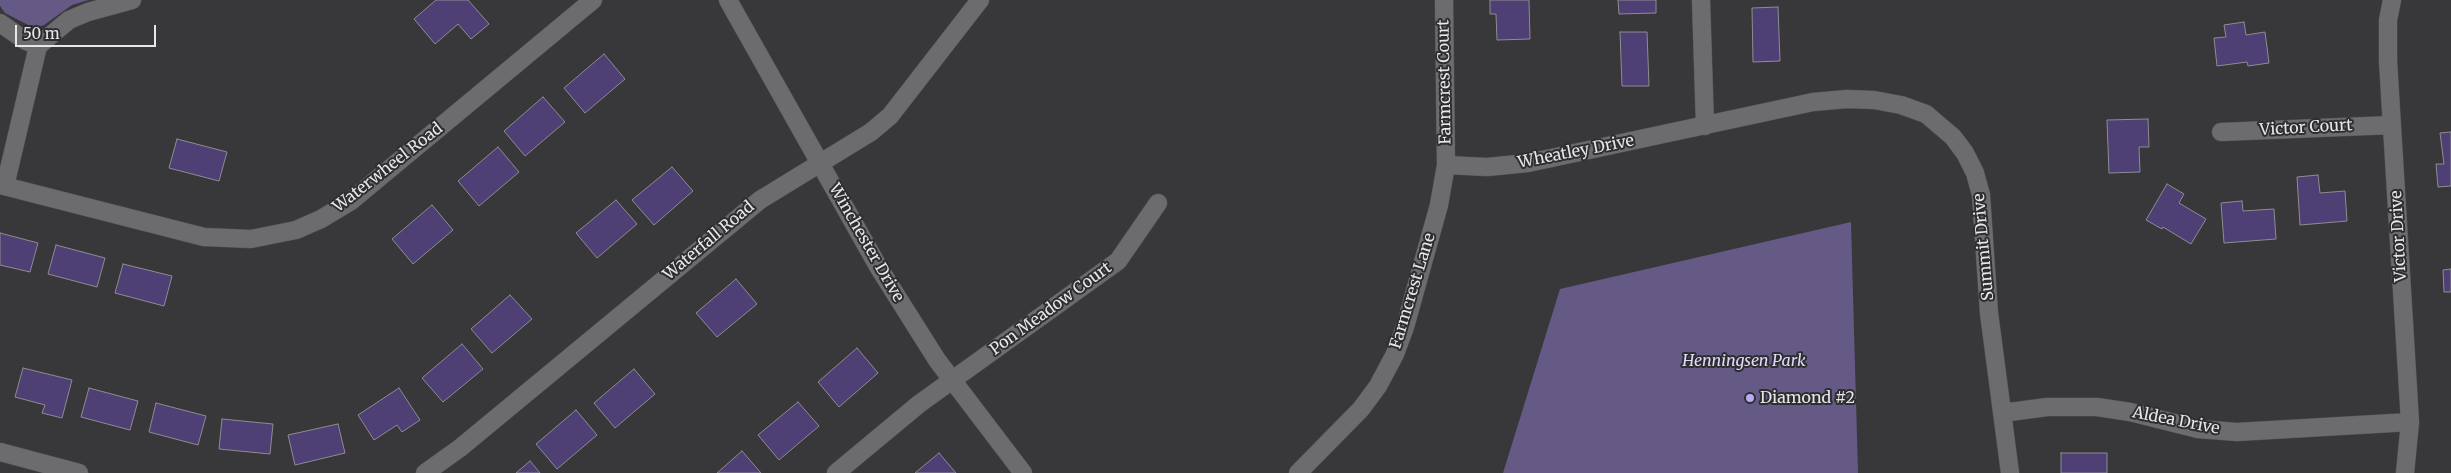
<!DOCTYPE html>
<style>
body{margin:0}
#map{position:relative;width:2451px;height:473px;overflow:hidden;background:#38373a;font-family:Merriweather,serif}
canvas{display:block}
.scale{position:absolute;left:15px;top:25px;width:141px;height:22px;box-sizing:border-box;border:2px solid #e7e7e9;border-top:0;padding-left:6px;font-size:15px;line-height:18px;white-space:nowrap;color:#e7e7e9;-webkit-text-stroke:4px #2e2d30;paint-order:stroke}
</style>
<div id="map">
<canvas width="2451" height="473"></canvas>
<div class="scale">50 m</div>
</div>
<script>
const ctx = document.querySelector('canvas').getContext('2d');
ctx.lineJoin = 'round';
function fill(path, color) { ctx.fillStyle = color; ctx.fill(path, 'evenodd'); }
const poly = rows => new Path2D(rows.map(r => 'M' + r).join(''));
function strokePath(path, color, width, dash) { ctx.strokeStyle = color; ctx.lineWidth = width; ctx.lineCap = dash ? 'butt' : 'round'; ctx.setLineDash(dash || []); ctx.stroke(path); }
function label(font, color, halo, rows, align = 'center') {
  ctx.font = font + ' Merriweather,serif'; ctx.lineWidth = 4; ctx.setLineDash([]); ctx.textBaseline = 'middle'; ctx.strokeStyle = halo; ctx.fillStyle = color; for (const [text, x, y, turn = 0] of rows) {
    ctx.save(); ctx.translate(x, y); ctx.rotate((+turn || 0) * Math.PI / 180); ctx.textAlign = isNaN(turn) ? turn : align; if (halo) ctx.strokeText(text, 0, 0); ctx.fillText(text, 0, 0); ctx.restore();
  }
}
fill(poly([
 [0,0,89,0,72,5,44,25,34,28,5,13,0,6],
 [1851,222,1858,473,1503,473,1560,289]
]), '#645a85');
const building = poly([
 [436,0,468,0,489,24,471,39,458,24,435,44,414,19,436,0],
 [1490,0,1529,0,1530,39,1497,40,1496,14,1490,14,1490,0],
 [1618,0,1656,0,1656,13,1619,14,1618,0],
 [1778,7,1780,61,1753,62,1752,8,1778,7],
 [2244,22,2246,35,2265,32,2269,63,2248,66,2247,62,2217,66,2214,38,2226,37,2224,25,2244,22],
 [1620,32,1647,32,1649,86,1622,86,1620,32],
 [604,54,625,79,585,113,564,88,604,54],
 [543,97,565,122,525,156,504,131,543,97],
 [2148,119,2149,147,2139,147,2140,172,2109,173,2107,120,2148,119],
 [2451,132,2451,186,2438,187,2436,164,2444,164,2440,133,2451,132],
 [177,139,227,152,219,181,169,168,177,139],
 [498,147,519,172,479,206,458,181,498,147],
 [672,167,693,191,654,225,632,200,672,167],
 [2318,175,2320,193,2345,191,2347,221,2300,225,2297,177,2318,175],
 [2167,184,2184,194,2179,203,2206,219,2191,244,2163,227,2162,229,2146,220,2167,184],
 [616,200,637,224,597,258,576,233,616,200],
 [2242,201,2243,211,2274,209,2276,239,2224,243,2221,203,2242,201],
 [432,205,453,230,413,264,392,239,432,205],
 [0,233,38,243,30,272,0,265,0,233],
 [56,245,105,258,97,287,48,274,56,245],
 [123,264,172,276,164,306,115,293,123,264],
 [2451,269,2451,292,2444,292,2443,270,2451,269],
 [736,279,757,304,717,337,696,313,736,279],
 [510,295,532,319,492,353,471,329,510,295],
 [462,344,483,369,443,402,422,378,462,344],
 [857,348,878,373,839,407,818,382,857,348],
 [23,368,72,380,62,418,42,413,45,405,15,397,23,368],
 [634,369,655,394,615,428,594,403,634,369],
 [89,388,138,401,130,430,81,417,89,388],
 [399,388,420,420,402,432,397,425,374,440,358,415,399,388],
 [798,402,819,426,779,460,758,435,798,402],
 [156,403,206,416,198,445,149,432,156,403],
 [576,410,597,435,557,469,536,444,576,410],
 [222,419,273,424,270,454,219,449,222,419],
 [338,424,345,453,295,465,288,435,338,424],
 [742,451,761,473,717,473,742,451],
 [939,453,956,473,915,473,939,453],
 [2061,453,2107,453,2107,473,2061,473,2061,453],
 [530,461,540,473,516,473,530,461]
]);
fill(building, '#4e3f74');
strokePath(building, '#8e8d91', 1);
const minor = poly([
 [728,0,879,268,937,360,1023,473],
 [1701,0,1705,126],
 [2392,0,2388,20,2388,61,2410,422,2405,473],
 [0,23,26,41,38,46,69,20,88,12,132,0],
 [2221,132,2392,125],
 [1446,165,1487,167,1528,163,1813,102,1847,99,1874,100,1901,105,1926,114,1953,137,1965,153,1975,173,1981,195,1989,313,2010,473],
 [0,185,204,237,251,239,296,230,321,219,351,201,593,0],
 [5,186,38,46],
 [2002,413,2047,407,2097,407,2130,412,2198,429,2237,432,2410,422],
 [0,452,79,473],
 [425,473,460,448,760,200,871,132,890,116,980,0],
 [836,473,919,404,1118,261,1158,203],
 [1298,473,1361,409,1378,386,1395,354,1405,327,1439,205,1446,165,1444,0]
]);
strokePath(minor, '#535356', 19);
strokePath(minor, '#6c6b6e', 18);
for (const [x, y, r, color] of [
 [1750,398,5,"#bca9f5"]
]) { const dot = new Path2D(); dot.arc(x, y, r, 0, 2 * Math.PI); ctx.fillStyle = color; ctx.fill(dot); strokePath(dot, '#2e2d30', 2); }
label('16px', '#e7e7e9', '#2e2d30', [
 ["Farmcrest Court",1445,82,-91],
 ["Victor Court",2306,128,-3],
 ["Wheatley Drive",1576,152,-11],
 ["Waterwheel Road",388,168,-38],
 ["Victor Drive",2399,236,-93],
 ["Waterfall Road",709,241,-40],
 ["Winchester Drive",866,243,60],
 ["Summit Drive",1984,247,-95],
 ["Farmcrest Lane",1413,291,-73],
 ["Pon Meadow Court",1051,309,-36],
 ["Aldea Drive",2176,421,11]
]);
label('italic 16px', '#e1dafc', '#2e2d30', [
 ["Henningsen Park",1744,361]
]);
label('16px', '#e7e7e9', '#2e2d30', [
 ["Diamond #2",1760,398]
], 'left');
</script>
